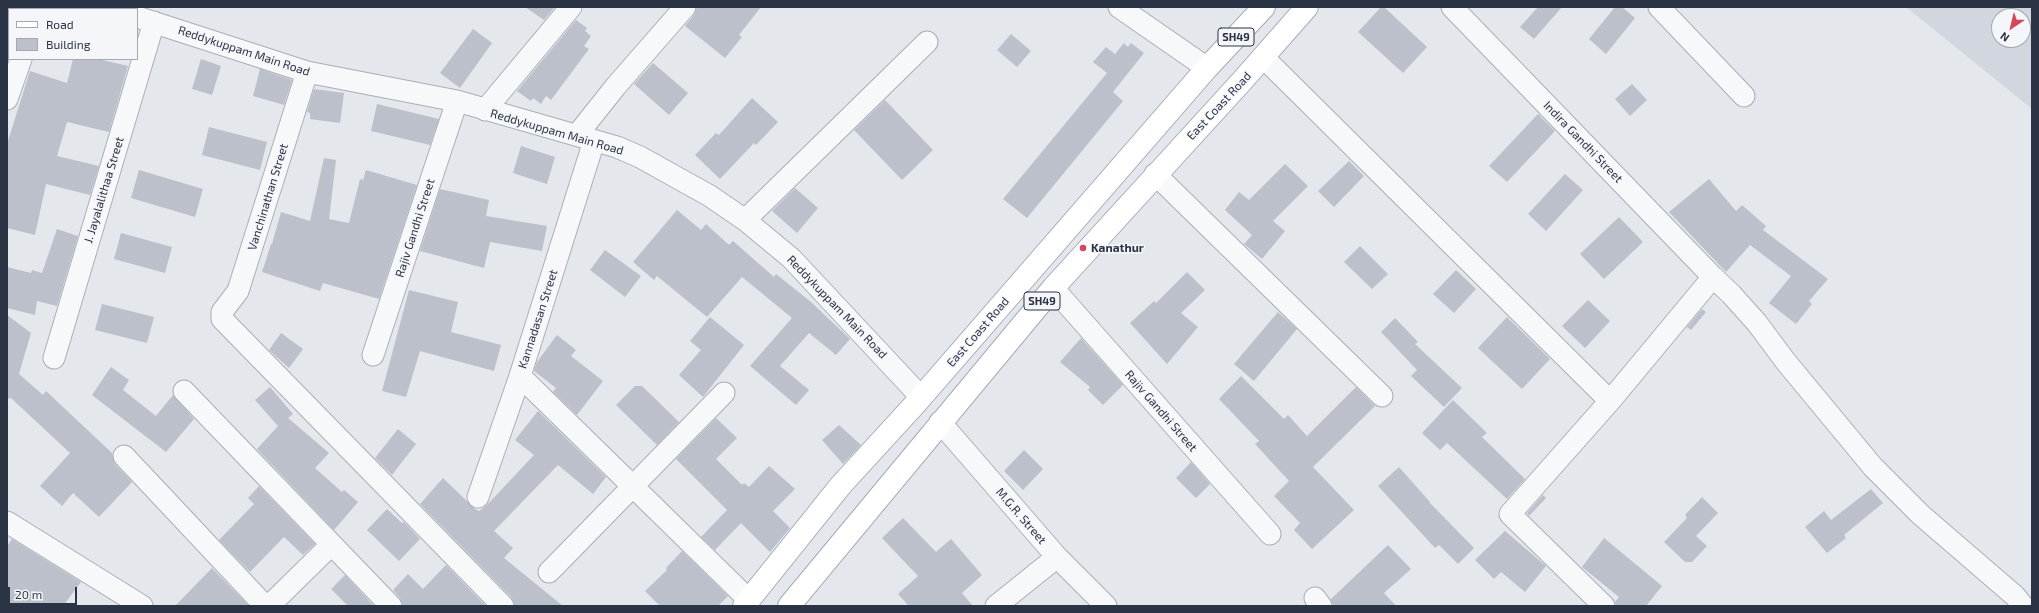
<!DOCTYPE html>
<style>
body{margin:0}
#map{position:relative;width:2039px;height:613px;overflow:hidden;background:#e4e7ec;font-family:"Exo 2",sans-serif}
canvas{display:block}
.frame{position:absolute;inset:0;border:8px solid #2b3445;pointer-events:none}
.legend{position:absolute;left:8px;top:8px;width:130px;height:52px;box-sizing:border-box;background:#f4f6f9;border:1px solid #a4a8b1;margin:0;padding:5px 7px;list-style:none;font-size:12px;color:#2b3445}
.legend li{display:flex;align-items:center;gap:8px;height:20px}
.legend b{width:20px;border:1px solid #a4a8b1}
.north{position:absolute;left:1991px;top:8px;width:40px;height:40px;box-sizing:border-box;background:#f4f6f9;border:1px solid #a4a8b1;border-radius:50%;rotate:215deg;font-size:11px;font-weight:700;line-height:16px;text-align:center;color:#2b3445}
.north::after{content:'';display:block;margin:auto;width:14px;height:18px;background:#d1495b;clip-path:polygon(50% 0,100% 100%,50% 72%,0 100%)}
.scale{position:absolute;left:8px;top:587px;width:69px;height:18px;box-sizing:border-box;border:2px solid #2b3445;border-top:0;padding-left:5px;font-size:12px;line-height:14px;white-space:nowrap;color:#2b3445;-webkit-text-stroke:3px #f4f6f9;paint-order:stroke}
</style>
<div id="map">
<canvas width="2039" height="613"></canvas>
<div class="frame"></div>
<ul class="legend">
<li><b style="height:5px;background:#fff"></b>Road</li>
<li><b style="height:11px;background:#bbc0ca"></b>Building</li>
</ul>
<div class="north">N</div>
<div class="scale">20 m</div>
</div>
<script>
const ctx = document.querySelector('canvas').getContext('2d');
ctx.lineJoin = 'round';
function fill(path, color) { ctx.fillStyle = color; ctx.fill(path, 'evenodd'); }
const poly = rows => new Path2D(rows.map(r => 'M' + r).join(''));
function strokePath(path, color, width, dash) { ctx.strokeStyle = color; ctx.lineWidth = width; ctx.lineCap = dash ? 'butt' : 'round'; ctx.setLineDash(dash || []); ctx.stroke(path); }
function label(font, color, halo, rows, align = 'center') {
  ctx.font = font + ' "Exo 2",sans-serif'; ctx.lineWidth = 3; ctx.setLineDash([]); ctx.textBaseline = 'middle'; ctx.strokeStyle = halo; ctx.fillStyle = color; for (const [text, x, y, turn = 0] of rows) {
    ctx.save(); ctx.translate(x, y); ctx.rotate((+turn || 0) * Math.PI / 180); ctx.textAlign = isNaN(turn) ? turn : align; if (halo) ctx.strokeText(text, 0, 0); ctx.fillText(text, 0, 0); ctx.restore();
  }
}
fill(poly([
 [1906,7,2032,7,2032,109],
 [1999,16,2023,16,2023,40,1999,40]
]), '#d2d6de');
fill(poly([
 [525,7,555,7,544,20],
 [697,7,761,7,739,35,742,37,725,58,685,26,694,15],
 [1381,7,1384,7,1427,47,1403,73,1358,32],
 [1538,7,1562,7,1534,39,1520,27],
 [1615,7,1622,7,1635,18,1606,54,1589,39],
 [576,20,587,28,585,31,591,36,584,46,589,49,551,100,546,96,541,104,533,98,531,101,517,91],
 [473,29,492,43,460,88,440,73],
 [1011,34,1031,51,1017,67,997,50],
 [1124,43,1128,47,1131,43,1144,53,1113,92,1123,101,1027,218,1003,199,1107,73,1093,62,1106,47,1115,54],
 [73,59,98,59,128,66,109,132,67,122,57,156,99,166,90,195,46,184,35,235,7,228,7,144,30,71,67,83],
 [201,59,221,66,212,95,192,89],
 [653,63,688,93,669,115,634,84],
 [260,69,292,80,284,105,253,96],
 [1632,84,1647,100,1630,116,1615,99],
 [314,89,344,93,340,123,310,119,310,113,307,112],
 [752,98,778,122,756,145,754,143,720,179,695,155,716,133,719,135],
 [885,100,933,150,902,180,854,130],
 [377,104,439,119,430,145,371,131],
 [1538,114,1555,131,1507,182,1489,166],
 [209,127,267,142,260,170,202,155],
 [521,146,555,157,547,184,513,173],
 [324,158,336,160,329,219,349,223,360,179,363,180,366,170,417,185,379,299,323,283,320,291,262,272,271,244,272,244,281,212,310,221],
 [1349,161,1364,176,1334,207,1318,191],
 [1285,164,1308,186,1273,221,1285,231,1262,259,1244,244,1252,235,1225,210,1239,192,1249,200],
 [139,170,203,189,195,217,131,198],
 [1565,174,1583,190,1546,231,1528,214],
 [1709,179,1736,211,1742,205,1766,226,1763,230,1828,279,1809,301,1812,304,1796,324,1769,303,1791,276,1750,245,1726,272,1669,212],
 [795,188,818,208,797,233,772,211],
 [440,189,489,200,486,216,547,226,542,251,490,242,484,268,420,251],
 [677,210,701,230,706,224,729,245,733,241,774,277,776,274,811,302,850,339,836,355,809,333,780,366,809,390,796,405,750,366,792,318,742,277,707,317,657,276,654,280,633,262],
 [1619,217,1643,242,1604,279,1580,254],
 [57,229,78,236,57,306,37,301,35,315,7,308,7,267,31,273,32,270,42,273],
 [121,233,172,247,165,273,114,259],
 [1360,246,1388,274,1372,289,1344,262],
 [605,250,641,276,625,297,590,270],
 [1456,270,1476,289,1454,313,1433,294],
 [1187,272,1205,290,1181,313,1198,327,1167,364,1130,323,1154,301,1156,303],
 [409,290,458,302,451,332,501,345,494,371,420,351,406,397,382,391],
 [1588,300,1610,321,1585,348,1562,326],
 [102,304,154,317,147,343,95,330],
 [1702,309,1706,312,1691,330,1687,327],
 [1278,312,1297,329,1254,381,1234,364],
 [7,315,31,333,19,374,43,395,46,391,112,453,115,464,132,482,99,517,73,493,62,506,40,486,70,453,11,398,7,399],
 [710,317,744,345,703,397,679,375,701,350,690,341],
 [1507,317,1550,359,1522,389,1478,348],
 [1395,318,1418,342,1415,344,1462,388,1444,407,1411,376,1417,370,1381,332],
 [281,333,303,349,289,368,269,350],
 [557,335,576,350,571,356,603,381,577,415,553,392,556,388,534,371,537,362],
 [1081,338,1123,385,1103,405,1088,390,1090,387,1060,362],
 [111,367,129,380,123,390,156,416,173,395,194,419,166,452,92,395],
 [1241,376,1284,419,1288,415,1307,436,1356,387,1375,406,1313,467,1354,510,1312,549,1294,530,1300,523,1274,496,1289,481,1255,444,1259,441,1219,399],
 [635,386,642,386,679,422,657,445,616,405],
 [270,387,293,414,288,418,329,453,315,468,342,492,344,490,358,502,334,530,257,449,278,426,255,400],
 [1453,400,1487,433,1482,437,1525,479,1507,499,1447,443,1440,450,1422,433],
 [538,411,606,477,593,494,558,465,494,531,513,548,504,558,563,606,515,606,512,598,420,504,443,478,474,508,479,511,486,506,534,455,515,440],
 [716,418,737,438,716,459,742,485,744,483,749,487,769,466,795,489,773,511,790,528,770,552,741,523,715,550,701,537,727,510,676,459],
 [839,425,861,445,843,464,822,440],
 [398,429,416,444,392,475,375,458],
 [1024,450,1043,469,1023,490,1004,471],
 [1191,462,1210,484,1196,498,1176,478],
 [1399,467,1430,502,1429,502,1474,548,1458,564,1439,545,1435,548,1378,486],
 [259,486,315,544,303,555,284,537,250,572,219,540,254,504,248,498],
 [1871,489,1883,503,1844,535,1846,538,1827,553,1805,527,1824,511,1831,520],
 [1543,495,1546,498,1529,516,1527,513],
 [1702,497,1718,513,1696,536,1707,546,1692,562,1685,562,1664,542,1687,518,1685,515],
 [387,509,402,523,404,522,420,539,399,561,367,530],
 [903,518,936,552,951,539,982,575,962,593,973,606,909,606,898,594,918,576,882,538],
 [1505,531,1546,566,1525,592,1501,572,1494,579,1475,560],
 [1604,538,1662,586,1646,606,1616,606,1615,602,1619,597,1582,567],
 [12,539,81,582,63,606,7,606,7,546],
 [1388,545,1411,569,1384,593,1396,606,1333,606,1331,599],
 [682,551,728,596,718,606,660,606,645,591,667,570,666,568],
 [446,565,486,606,403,606,400,598,393,590,408,574,423,589],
 [212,568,249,606,175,606],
 [345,575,374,606,348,606,331,589]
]), '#bbc0ca');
const street = poly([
 [103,7,110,9],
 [1119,7,1207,68],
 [1452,7,1713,277,1731,294,1757,323,1786,362,1873,467,1921,515,2015,596,2023,606],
 [1659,7,1744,96],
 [38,9,39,7],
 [137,17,307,72,457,101,617,147,640,157,710,196,745,220,791,258,921,397],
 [1263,57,1610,401],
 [307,72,238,291,222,312,222,319,503,606],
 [7,99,21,59],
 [485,110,571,7],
 [577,135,616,86,685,7],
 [1155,174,1382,396],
 [745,220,927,42],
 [1053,288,1270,534],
 [373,355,457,101],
 [54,358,154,22],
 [520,376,749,600],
 [184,391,391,606],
 [940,422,1057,557,1106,606],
 [124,456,265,606],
 [478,497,520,376,594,141],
 [7,522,142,606],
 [549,572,724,393],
 [1315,598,1321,606],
 [269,606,331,545],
 [996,606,1057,557],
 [1604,606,1510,514,1610,401,1713,277]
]);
const primary = poly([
 [744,606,841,485,917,402,1207,68,1264,7],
 [789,606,1053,288,1242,81,1307,7]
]);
strokePath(street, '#a9aeb7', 23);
strokePath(primary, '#a3abb8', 24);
strokePath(street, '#f7f8fa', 21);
strokePath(primary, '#fff', 22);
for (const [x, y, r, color] of [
 [1083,248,4,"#d1495b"]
]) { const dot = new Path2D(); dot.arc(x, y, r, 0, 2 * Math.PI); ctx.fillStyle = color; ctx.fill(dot); strokePath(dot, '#f4f6f9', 1.5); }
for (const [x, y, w] of [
 [1236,37,36],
 [1042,301,36]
]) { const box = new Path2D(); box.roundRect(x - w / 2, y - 9, w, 18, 3); ctx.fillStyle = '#f4f6f9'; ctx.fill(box); strokePath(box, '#2b3445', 1); }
label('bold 11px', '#2b3445', null, [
 ["SH49",1236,37],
 ["SH49",1042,301]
]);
label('12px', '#2b3445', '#f4f6f9', [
 ["Reddykuppam Main Road",244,51,18],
 ["East Coast Road",1219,106,-47],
 ["Reddykuppam Main Road",557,132,16],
 ["Indira Gandhi Street",1583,142,46],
 ["J. Jayalalithaa Street",104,190,-73],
 ["Vanchinathan Street",268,197,-73],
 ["Rajiv Gandhi Street",415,228,-72],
 ["Reddykuppam Main Road",837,307,46],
 ["Kannadasan Street",538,319,-72],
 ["East Coast Road",978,332,-49],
 ["Rajiv Gandhi Street",1161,411,49],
 ["M.G.R. Street",1021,516,49]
]);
label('bold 12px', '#2b3445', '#f4f6f9', [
 ["Kanathur",1091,248]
], 'left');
</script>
